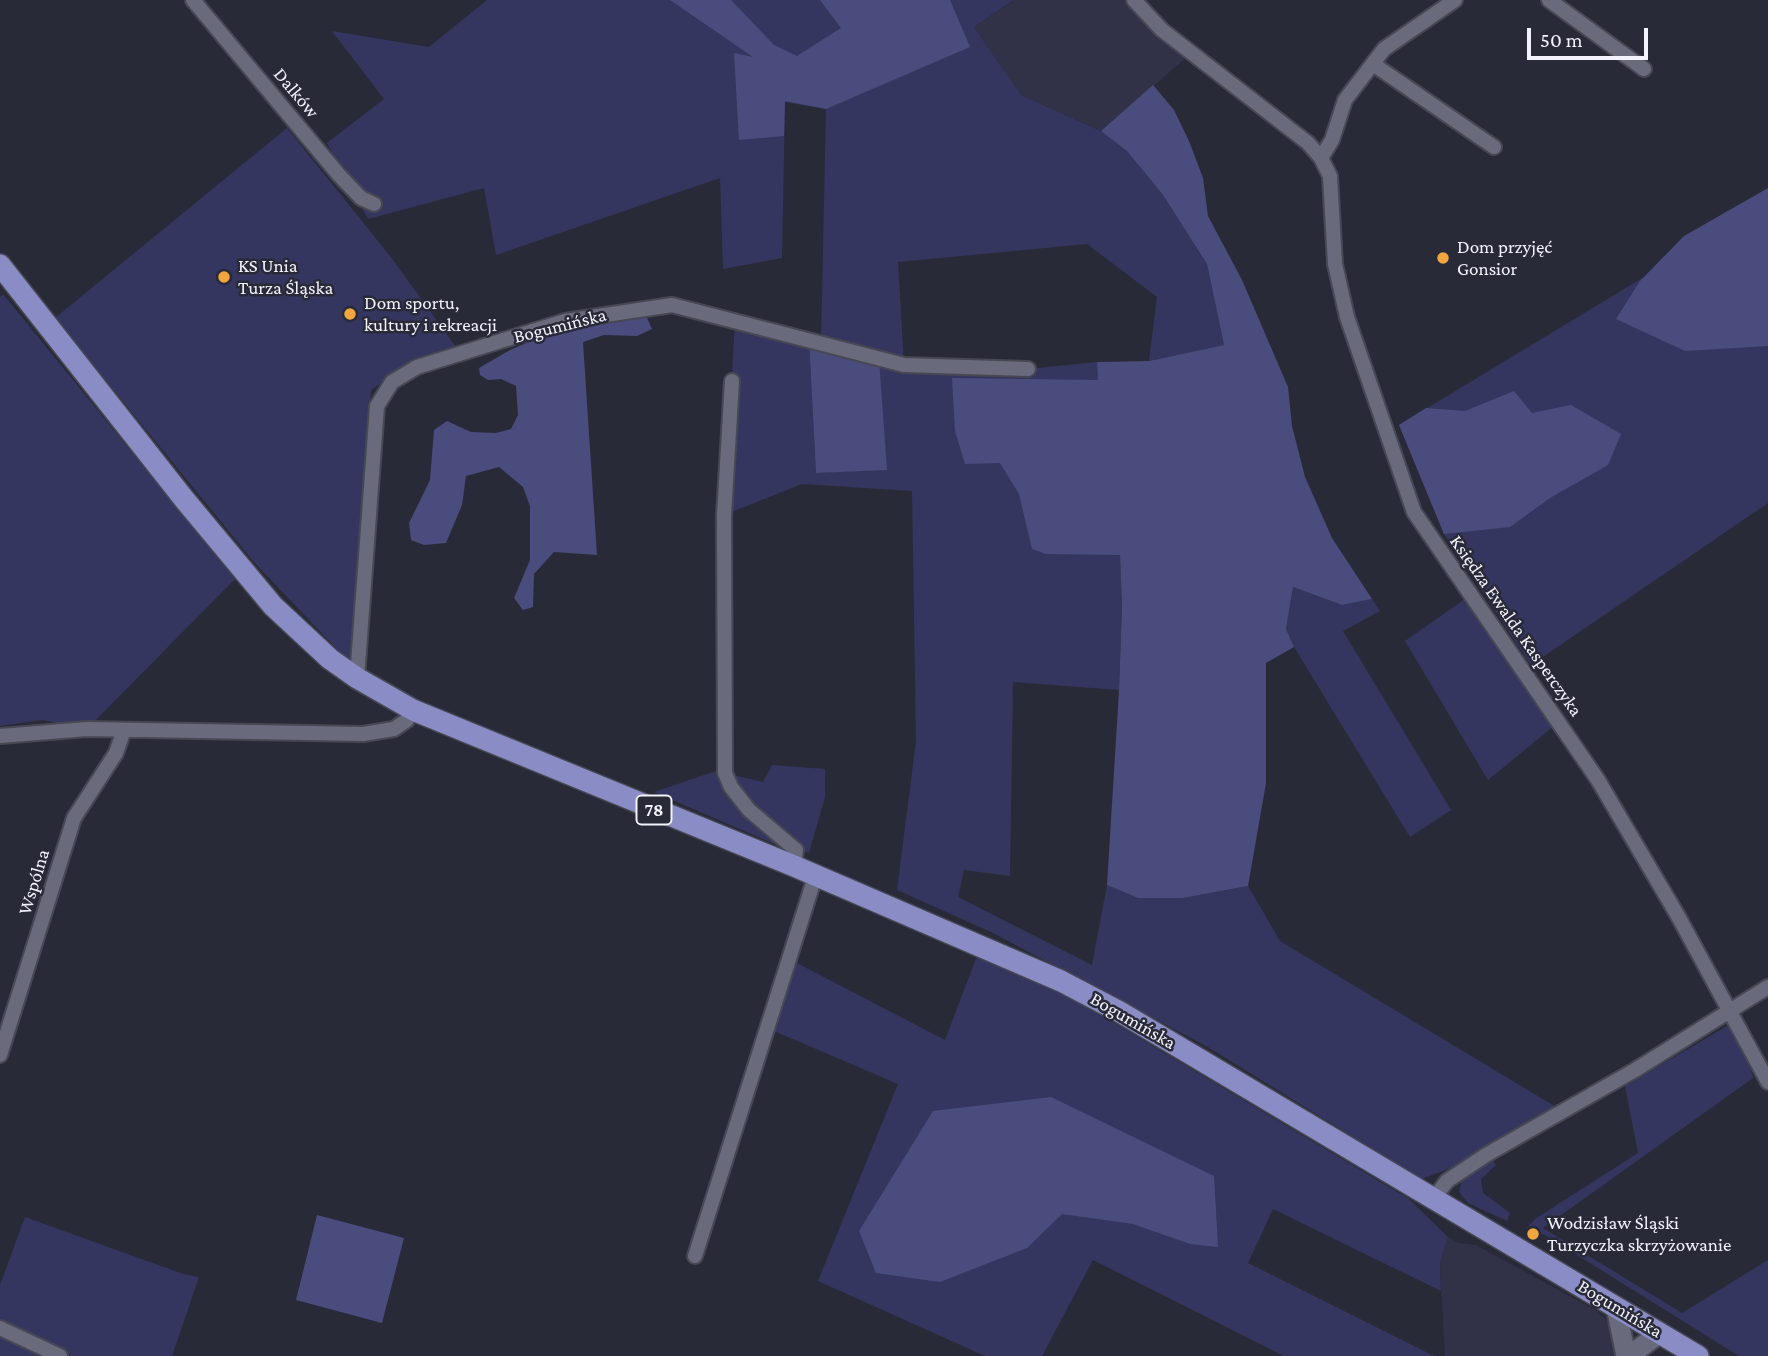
<!DOCTYPE html>
<meta charset="utf-8">
<style>
body{margin:0}
#map{position:relative;width:1768px;height:1356px;overflow:hidden;background:#292a38;font-family:"Crimson Pro",serif}
canvas{display:block}
.scale{position:absolute;left:1527px;top:28px;width:121px;height:32px;box-sizing:border-box;border:4px solid #f2f3fd;border-top:0;padding-left:9px;font-size:21px;line-height:24px;white-space:nowrap;color:#f2f3fd;-webkit-text-stroke:5px #292a38;paint-order:stroke}
</style>
<div id="map">
<canvas width="1768" height="1356"></canvas>
<div class="scale">50 m</div>
</div>
<script>
const ctx = document.querySelector('canvas').getContext('2d');
ctx.lineJoin = 'round';
function fill(path, color) { ctx.fillStyle = color; ctx.fill(path, 'evenodd'); }
const poly = rows => new Path2D(rows.map(r => 'M' + r).join(''));
function strokePath(path, color, width, dash) { ctx.strokeStyle = color; ctx.lineWidth = width; ctx.lineCap = dash ? 'butt' : 'round'; ctx.setLineDash(dash || []); ctx.stroke(path); }
function label(font, color, halo, rows, align = 'center') {
  ctx.font = font + ' "Crimson Pro",serif'; ctx.lineWidth = 5; ctx.setLineDash([]); ctx.textBaseline = 'middle'; ctx.strokeStyle = halo; ctx.fillStyle = color; for (const [text, x, y, turn = 0] of rows) {
    ctx.save(); ctx.translate(x, y); ctx.rotate((+turn || 0) * Math.PI / 180); ctx.textAlign = isNaN(turn) ? turn : align; if (halo) ctx.strokeText(text, 0, 0); ctx.fillText(text, 0, 0); ctx.restore();
  }
}
fill(poly([
 [1015,0,1130,0,1158,33,1186,58,1101,131,1021,95,974,27],
 [1448,1237,1459,1243,1476,1245,1597,1311,1607,1321,1625,1356,1445,1356,1440,1263]
]), '#313247');
fill(poly([
 [487,0,1014,0,974,27,1021,95,1101,131,1127,151,1163,195,1207,264,1224,345,1149,361,1157,297,1087,244,898,262,904,365,1028,369,1097,362,1104,458,1119,517,1122,607,1119,690,1013,682,1010,876,964,870,958,897,1092,965,1107,885,1138,898,1183,898,1248,886,1280,941,1556,1107,1486,1155,1421,1179,1208,1047,991,932,897,890,916,741,912,491,802,484,724,515,735,321,809,340,816,473,887,469,821,342,826,109,785,102,782,258,723,269,720,178,496,255,484,188,368,219,327,143,384,99,332,31,429,47],
 [287,128,390,256,456,347,409,364,371,390,351,664,253,561,55,318],
 [1768,189,1768,503,1531,665,1444,534,1399,425,1664,265],
 [3,294,235,579,87,729,43,720,0,726,0,297],
 [1293,587,1342,605,1372,599,1380,611,1343,631,1451,810,1410,837,1294,647,1286,629],
 [1465,599,1554,726,1488,780,1405,641],
 [772,765,825,769,825,797,809,853,779,846,654,792,716,771,763,782],
 [977,956,1051,987,1111,1021,1409,1199,1448,1237,1440,1263,1441,1291,1273,1209,1248,1263,1434,1356,1284,1356,1093,1260,1042,1356,985,1356,818,1281,898,1084,767,1028,789,959,945,1040],
 [1727,1026,1742,1035,1753,1078,1543,1228,1682,1313,1768,1260,1768,1356,1739,1356,1545,1235,1526,1229,1535,1219,1638,1153,1625,1086],
 [1492,1159,1496,1165,1481,1179,1483,1193,1510,1213,1507,1221,1468,1203,1459,1192,1462,1179],
 [25,1217,183,1274,199,1277,172,1356,71,1356,0,1323,0,1285],
 [0,1332,51,1356,0,1356]
]), '#35365f');
fill(poly([
 [670,0,731,0,774,45,797,56,841,28,820,0,950,0,970,47,826,109,785,101,784,136,739,140,734,53,753,57],
 [1153,85,1174,110,1189,141,1203,178,1208,216,1242,280,1288,387,1292,426,1305,477,1332,538,1372,599,1342,605,1293,587,1286,629,1294,647,1266,663,1266,783,1248,886,1183,898,1138,898,1107,885,1119,690,1122,607,1120,555,1046,554,1032,549,1019,494,1000,463,965,464,955,431,952,378,1098,380,1097,362,1149,361,1224,345,1207,264,1163,195,1127,151,1101,131],
 [1768,188,1768,346,1685,351,1616,319,1640,281,1684,236],
 [645,313,652,329,637,336,604,335,583,342,597,555,554,552,534,574,533,607,523,610,514,598,530,560,530,506,523,487,499,467,466,476,462,505,446,543,424,545,411,540,409,523,430,480,434,430,447,421,471,432,496,433,511,429,518,415,516,386,501,379,488,380,480,375,479,368,510,350,552,332],
 [809,340,879,359,887,470,816,473],
 [1514,391,1532,413,1571,405,1621,434,1608,465,1550,498,1510,527,1444,534,1399,425,1426,408,1465,411],
 [1051,1097,1214,1176,1218,1247,1190,1244,1133,1224,1062,1214,1027,1248,940,1282,876,1273,859,1231,933,1111],
 [317,1215,404,1238,382,1323,296,1300]
]), '#4a4c7d');
const street = poly([
 [193,0,339,175,361,198,374,204],
 [1134,0,1162,30,1308,143,1321,158,1330,176,1335,264,1347,317,1414,512,1598,780,1678,916,1768,1082],
 [1549,0,1644,69],
 [1373,64,1494,147],
 [1321,158,1332,140,1345,100,1384,49,1455,0],
 [732,381,724,515,725,773,731,787,749,810,796,850,794,866],
 [357,678,377,406,392,382,417,367,565,321,672,305,904,365,1028,369],
 [0,736,87,729,363,734,394,729,407,720,413,710],
 [0,1055,74,818,116,753,124,730],
 [1434,1198,1447,1181,1486,1155,1635,1070,1768,987],
 [695,1256,815,877],
 [0,1328,60,1356]
]);
const secondary = poly([
 [1616,1307,1626,1356],
 [1629,1356,1660,1333]
]);
const primary = poly([
 [0,265,184,499,273,606,330,659,357,678,413,710,794,866,1061,981,1120,1012,1698,1356]
]);
strokePath(street, '#484854', 18);
strokePath(secondary, '#484854', 23);
strokePath(primary, '#484854', 24);
strokePath(street, '#696a7b', 14);
strokePath(secondary, '#696a7b', 19);
strokePath(primary, '#898cc5', 21);
for (const [x, y, r, color] of [
 [1443,258,7,"#f1a63f"],
 [224,277,7,"#f1a63f"],
 [350,314,7,"#f1a63f"],
 [1533,1234,7,"#f1a63f"]
]) { const dot = new Path2D(); dot.arc(x, y, r, 0, 2 * Math.PI); ctx.fillStyle = color; ctx.fill(dot); strokePath(dot, '#292a38', 2.5); }
for (const [x, y, w] of [
 [654,810,35]
]) { const box = new Path2D(); box.roundRect(x - w / 2, y - 14.5, w, 29, 5); ctx.fillStyle = '#292a38'; ctx.fill(box); strokePath(box, '#f2f3fd', 2); }
label('bold 18px', '#f2f3fd', null, [
 ["78",654,810]
]);
label('19px', '#f2f3fd', '#292a38', [
 ["Dalków",296,93,50],
 ["Bogumińska",560,326,-14],
 ["Księdza Ewalda Kasperczyka",1516,626,55],
 ["Wspólna",34,882,-73],
 ["Bogumińska",1133,1021,30],
 ["Bogumińska",1620,1309,31]
]);
label('19px', '#f2f3fd', '#292a38', [
 ["Dom przyjęć",1457,247],
 ["Gonsior",1457,269],
 ["KS Unia",238,266],
 ["Turza Śląska",238,288],
 ["Dom sportu,",364,303],
 ["kultury i rekreacji",364,325],
 ["Wodzisław Śląski",1547,1223],
 ["Turzyczka skrzyżowanie",1547,1245]
], 'left');
</script>
